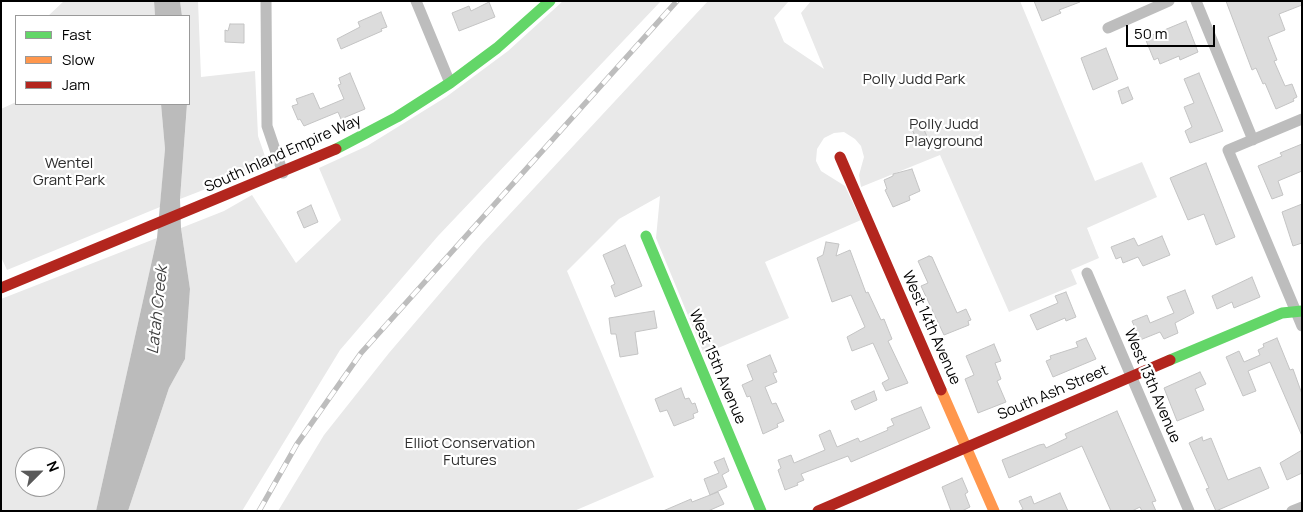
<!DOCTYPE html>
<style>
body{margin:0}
#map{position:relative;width:1303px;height:512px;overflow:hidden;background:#fff;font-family:Manrope,sans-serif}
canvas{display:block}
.frame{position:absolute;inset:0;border:2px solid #000;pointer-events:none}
.legend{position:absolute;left:15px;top:15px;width:175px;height:90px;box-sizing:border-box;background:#fff;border:1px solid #999;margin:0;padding:6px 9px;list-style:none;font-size:15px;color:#000}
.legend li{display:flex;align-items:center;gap:10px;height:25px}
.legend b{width:25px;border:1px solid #999}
.north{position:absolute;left:15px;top:447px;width:50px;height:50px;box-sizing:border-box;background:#fff;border:1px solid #999;border-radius:50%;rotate:67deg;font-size:14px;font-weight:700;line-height:20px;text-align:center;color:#000}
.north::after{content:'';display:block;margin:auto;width:18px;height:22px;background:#595959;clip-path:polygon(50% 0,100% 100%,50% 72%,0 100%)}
.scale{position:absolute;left:1126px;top:25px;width:89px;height:22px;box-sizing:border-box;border:2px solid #000;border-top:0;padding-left:6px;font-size:15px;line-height:18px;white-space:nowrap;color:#000;-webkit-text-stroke:4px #fff;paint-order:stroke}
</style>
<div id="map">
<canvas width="1303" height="512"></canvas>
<div class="frame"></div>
<ul class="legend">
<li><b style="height:6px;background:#63d668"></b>Fast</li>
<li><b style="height:6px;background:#ff974d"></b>Slow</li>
<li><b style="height:6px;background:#b3261e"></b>Jam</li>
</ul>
<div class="north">N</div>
<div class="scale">50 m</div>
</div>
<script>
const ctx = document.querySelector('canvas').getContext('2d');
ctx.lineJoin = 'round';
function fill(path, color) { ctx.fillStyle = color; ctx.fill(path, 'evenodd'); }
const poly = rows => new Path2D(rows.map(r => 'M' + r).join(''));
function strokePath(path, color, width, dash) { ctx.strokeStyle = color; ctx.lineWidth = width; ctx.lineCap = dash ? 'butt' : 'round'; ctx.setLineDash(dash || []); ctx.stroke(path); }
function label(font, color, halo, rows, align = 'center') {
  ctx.font = font + ' Manrope,sans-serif'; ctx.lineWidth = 4.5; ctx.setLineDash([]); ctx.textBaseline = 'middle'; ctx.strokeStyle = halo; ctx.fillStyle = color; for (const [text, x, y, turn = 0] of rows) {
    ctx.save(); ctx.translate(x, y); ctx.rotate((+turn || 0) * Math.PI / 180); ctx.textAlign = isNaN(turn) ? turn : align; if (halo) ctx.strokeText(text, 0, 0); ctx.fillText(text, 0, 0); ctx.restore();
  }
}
fill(poly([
 [64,1,154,1,155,16,48,16],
 [180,1,198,1,201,77,255,71,258,136,268,165,180,199,189,78,189,16,182,16],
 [563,1,661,1,438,236,340,350,242,511,128,511,169,388,185,359,190,289,181,228,224,211,252,195,296,263,341,220,319,168,367,146,446,97,508,51],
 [708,1,789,1,774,18,784,42,824,69,801,13,811,1,1020,1,1095,181,1142,162,1157,197,1087,228,1099,258,1071,270,1077,284,1009,312,940,155,861,187,859,175,864,157,861,146,855,139,844,132,834,133,824,138,817,149,816,161,821,171,845,186,861,220,765,262,789,318,704,354,656,238,660,196,619,219,567,271,654,477,574,511,278,511,324,435,389,353,482,244],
 [16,102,161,104,165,149,160,207,7,270,1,257,1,109],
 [157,238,96,511,1,511,1,299],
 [25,457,55,457,55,487,25,487]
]), '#e9e9e9');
fill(poly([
 [154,1,180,1,182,16,155,16],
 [161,104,187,104,180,199,181,228,190,289,185,359,169,388,128,511,96,511,157,238,165,149]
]), '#bbb');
const building = poly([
 [1034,1,1080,1,1080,2,1059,10,1061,13,1042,21,1034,1],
 [1226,1,1302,1,1302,5,1279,14,1285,30,1268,37,1277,60,1274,61,1285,86,1292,84,1297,97,1293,99,1294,101,1276,109,1265,83,1263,84,1256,68,1252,70,1226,1],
 [489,2,495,17,459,31,452,13,469,6,471,11,489,2],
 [381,12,387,27,381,29,382,31,341,49,337,39,360,27,358,22,381,12],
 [1186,21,1198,52,1180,60,1179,56,1160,64,1158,58,1154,60,1145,38,1186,21],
 [230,24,244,24,244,43,225,42,225,30,228,31,230,24],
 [1106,48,1118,79,1093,90,1081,58,1106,48],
 [350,73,365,109,341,119,338,112,304,126,300,119,298,120,292,106,298,104,296,99,313,93,320,109,344,99,338,85,341,84,339,78,350,73],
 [1199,73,1223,131,1190,143,1185,131,1192,127,1184,107,1194,103,1184,79,1199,73],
 [1128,87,1133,99,1122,104,1118,91,1128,87],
 [922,125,928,139,918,143,912,129,922,125],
 [1302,144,1302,171,1278,181,1283,195,1272,199,1258,166,1282,156,1280,153,1302,144],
 [1206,163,1235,237,1216,245,1204,214,1188,220,1170,178,1206,163],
 [912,169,920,191,909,196,910,200,893,207,885,190,887,189,884,180,893,176,893,174,912,169],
 [1302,204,1302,243,1293,246,1282,212,1302,204],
 [311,205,318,222,304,228,297,212,311,205],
 [1162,236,1170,255,1143,266,1138,257,1123,263,1121,257,1116,259,1111,247,1134,238,1138,246,1162,236],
 [826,242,839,244,836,256,850,250,866,293,868,292,881,320,884,319,892,339,888,341,908,383,886,391,882,383,889,379,873,343,852,351,847,337,865,327,851,295,832,302,817,258,823,255,826,242],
 [625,245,642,286,615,297,611,286,615,284,603,255,625,245],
 [929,256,932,257,957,313,966,309,971,320,968,321,969,325,944,335,921,286,928,283,918,261,929,256],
 [1252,277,1260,297,1234,308,1232,302,1217,309,1212,296,1252,277],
 [1185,290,1194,313,1175,323,1178,333,1164,339,1160,332,1140,340,1132,321,1147,315,1150,323,1174,313,1167,297,1185,290],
 [1066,292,1076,317,1066,321,1065,318,1037,330,1030,315,1058,303,1055,296,1066,292],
 [654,311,657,328,635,332,638,354,620,357,616,334,611,334,609,318,654,311],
 [1086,338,1096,359,1053,377,1046,361,1051,359,1050,356,1078,347,1076,342,1086,338],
 [1277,338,1290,370,1293,369,1302,394,1302,436,1270,362,1248,371,1256,391,1243,396,1226,357,1239,351,1244,362,1260,355,1258,350,1264,347,1263,344,1277,338],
 [994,344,1001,361,995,363,1001,379,997,381,1006,402,978,413,965,379,974,375,966,356,994,344],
 [770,355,777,372,773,373,777,382,765,387,772,404,776,403,784,421,777,424,778,427,763,434,750,396,747,397,742,385,753,380,747,365,770,355],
 [1200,372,1206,384,1195,389,1204,410,1177,421,1164,388,1200,372],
 [681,388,685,399,689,398,692,404,695,403,698,412,693,414,694,418,674,426,667,410,660,412,655,399,681,388],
 [874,391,877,400,855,410,851,401,874,391],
 [921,407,930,428,851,462,848,456,801,474,804,480,797,483,798,485,785,490,778,470,781,468,778,460,791,455,794,463,825,450,819,435,830,430,837,447,858,438,860,442,888,430,887,428,894,425,891,419,921,407],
 [1117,411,1156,501,1152,502,1156,511,1142,511,1140,507,1132,511,1111,511,1082,446,1009,478,1002,460,1039,445,1044,444,1046,448,1067,438,1065,434,1117,411],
 [1202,437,1203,441,1211,438,1228,480,1260,467,1269,488,1216,511,1206,489,1209,488,1189,443,1202,437],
 [1302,450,1302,473,1287,480,1280,463,1302,450],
 [724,458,729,471,722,475,727,487,710,495,704,479,719,473,714,462,724,458],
 [962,478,968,492,965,494,970,507,962,511,951,511,942,487,962,478],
 [718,492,724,504,708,511,663,511,691,499,692,502,718,492],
 [1060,493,1068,511,1019,511,1023,509,1019,501,1031,496,1034,504,1060,493]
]);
fill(building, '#dcdcdc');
strokePath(building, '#c4c4c4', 1);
strokePath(poly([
 [266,1,267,126,283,173],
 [416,1,450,83],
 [1196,1,1253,140],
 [1108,28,1169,1],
 [1302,119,1228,150,1302,326],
 [1087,273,1189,511],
 [1292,511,1302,507]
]), '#bdbdbd', 11);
strokePath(poly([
 [336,149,397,117,450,83,497,48,550,1],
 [646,236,761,511],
 [1170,360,1282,313,1302,311]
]), '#63d668', 11);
strokePath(poly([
 [941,390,994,511]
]), '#ff974d', 11);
strokePath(poly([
 [840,157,941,390],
 [1,288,336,149],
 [818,511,1170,360]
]), '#b3261e', 11);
const rail = poly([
 [259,511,297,444,361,353,677,1]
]);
strokePath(rail, '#bdbdbd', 5.5);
strokePath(rail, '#fff', 4, [11]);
label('15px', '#2e2e2e', '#fff', [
 ["Polly Judd Park",914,80],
 ["Polly Judd",944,125],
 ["Playground",944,142],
 ["Wentel",69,164],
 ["Grant Park",69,181],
 ["Elliot Conservation",470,444],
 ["Futures",470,461]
]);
label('15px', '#000', '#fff', [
 ["South Inland Empire Way",283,154,-24],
 ["West 14th Avenue",931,328,66],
 ["West 15th Avenue",717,367,67],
 ["West 13th Avenue",1152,386,67],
 ["South Ash Street",1053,393,-23]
]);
label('italic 16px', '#3f3f3f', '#fff', [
 ["Latah Creek",158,310,-84]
]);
</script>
